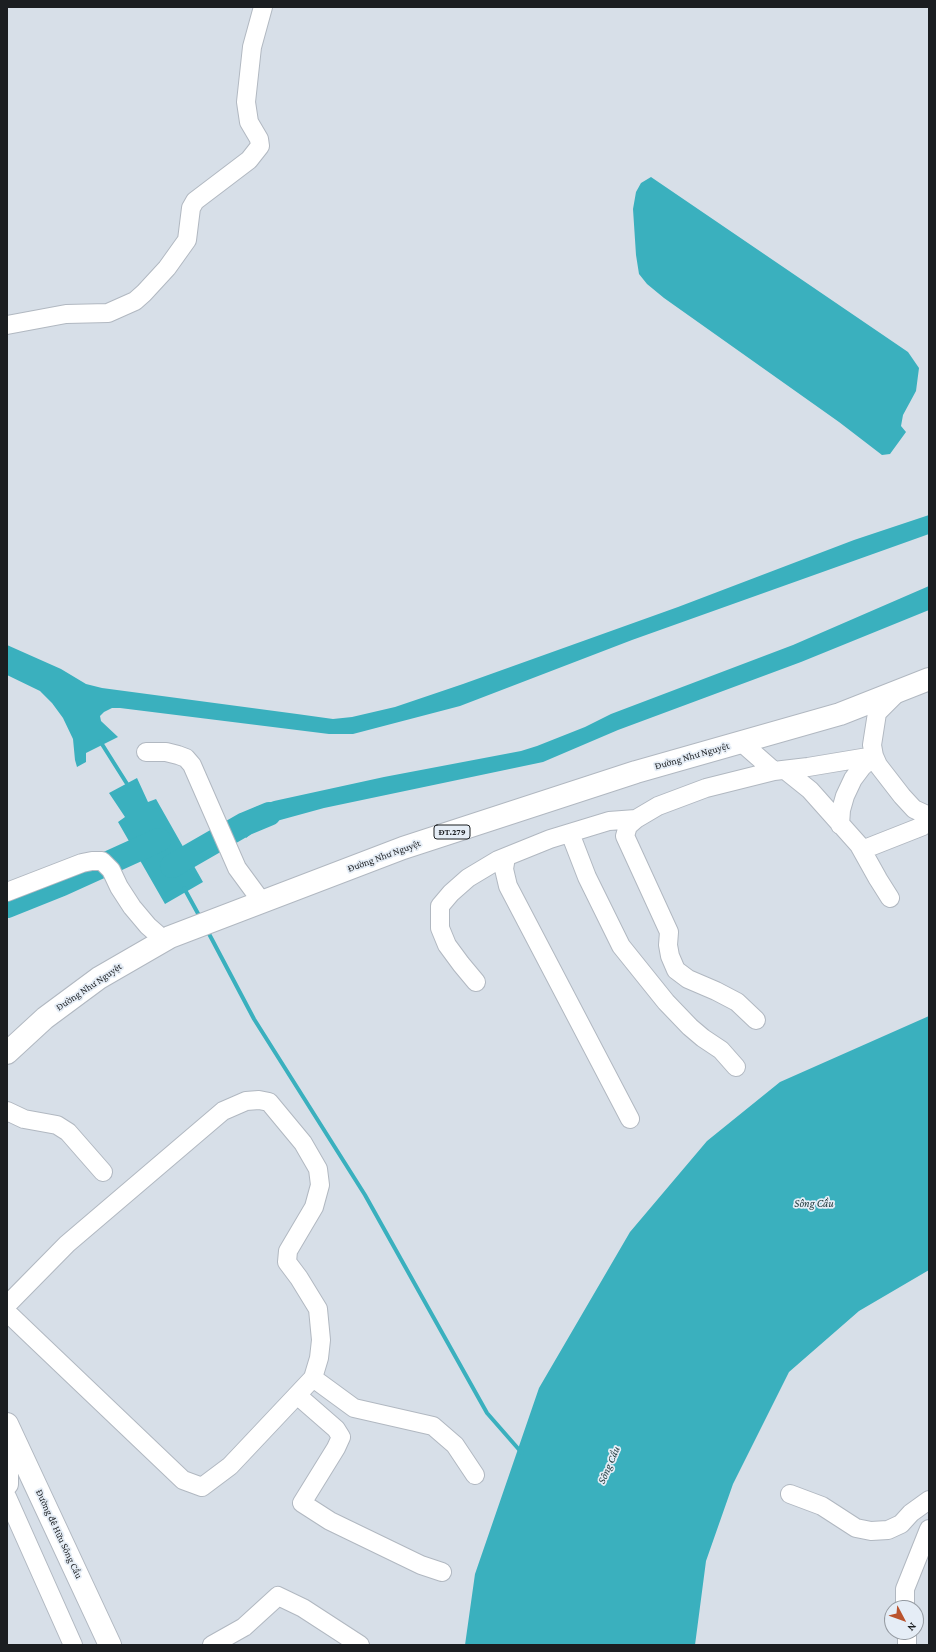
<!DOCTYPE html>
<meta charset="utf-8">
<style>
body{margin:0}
#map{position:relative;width:936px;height:1652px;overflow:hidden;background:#d7dfe8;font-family:"Crimson Pro",serif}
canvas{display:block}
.frame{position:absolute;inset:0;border:8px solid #1b1e21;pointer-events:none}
.north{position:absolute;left:884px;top:1600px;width:40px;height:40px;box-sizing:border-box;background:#e5edf6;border:1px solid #949aa1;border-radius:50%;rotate:131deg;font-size:11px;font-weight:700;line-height:16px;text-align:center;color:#1b1e21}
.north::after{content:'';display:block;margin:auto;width:14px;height:18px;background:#ba532d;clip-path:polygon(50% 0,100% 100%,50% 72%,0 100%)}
</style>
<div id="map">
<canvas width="936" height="1652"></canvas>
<div class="frame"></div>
<div class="north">N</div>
</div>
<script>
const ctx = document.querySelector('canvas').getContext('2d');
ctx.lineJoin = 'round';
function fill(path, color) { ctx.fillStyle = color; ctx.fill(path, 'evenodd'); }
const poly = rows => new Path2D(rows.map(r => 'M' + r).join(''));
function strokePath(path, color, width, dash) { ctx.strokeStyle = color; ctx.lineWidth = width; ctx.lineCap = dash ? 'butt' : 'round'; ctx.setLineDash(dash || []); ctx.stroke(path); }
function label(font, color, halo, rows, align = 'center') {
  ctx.font = font + ' "Crimson Pro",serif'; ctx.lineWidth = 3.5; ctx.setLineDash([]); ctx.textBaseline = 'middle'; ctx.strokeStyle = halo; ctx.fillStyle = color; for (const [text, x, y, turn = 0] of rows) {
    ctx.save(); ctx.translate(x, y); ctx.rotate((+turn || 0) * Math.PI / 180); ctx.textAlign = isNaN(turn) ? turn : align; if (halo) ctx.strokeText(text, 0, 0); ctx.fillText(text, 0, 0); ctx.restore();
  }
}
fill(poly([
 [651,177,908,352,919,368,916,391,903,415,901,426,906,432,890,454,882,455,839,422,664,298,647,284,639,274,636,255,633,209,636,192,641,183],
 [929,515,929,534,632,640,460,706,353,734,329,734,120,708,112,708,104,712,100,716,101,721,118,737,86,753,86,762,77,767,75,760,73,739,63,718,52,703,40,691,7,675,7,645,61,669,86,684,102,688,297,714,333,719,352,717,395,707,463,684,678,607,854,540],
 [929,586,929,610,801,662,618,730,543,762,324,808,273,822,256,830,246,838,235,818,256,807,274,801,384,777,521,751,537,746,585,727,611,714,793,645],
 [137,778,148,802,156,799,203,882,165,904,118,822,125,817,109,793],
 [83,868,90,875,91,880,66,893,7,914,7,895],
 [929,1016,929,1270,859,1311,789,1372,733,1484,706,1561,695,1645,465,1645,475,1574,539,1388,630,1232,707,1141,780,1082]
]), '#3ab0be');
strokePath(poly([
 [100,741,129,787],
 [184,888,201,919],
 [207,930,254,1019,365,1195,487,1413,522,1453]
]), '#3ab0be', 4);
strokePath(poly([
 [172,866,245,824,269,814],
 [7,906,62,884,159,840]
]), '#3ab0be', 24);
const minor = poly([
 [7,325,66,314,108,313,135,301,144,293,167,268,187,240,191,208,195,201,249,160,260,146,259,139,249,122,246,102,252,47,263,7],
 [897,693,877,713,872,745,874,756,878,765,902,796,914,809,929,816],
 [741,742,774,771],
 [146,752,166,752,178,755,186,758,192,765,237,868,262,902],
 [785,770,810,790,859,845,878,879,890,898],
 [840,825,841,810,845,796,853,779,862,767,874,756],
 [570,833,587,877,621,946,666,1002,690,1027,703,1038,721,1050,736,1067],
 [862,850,923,826],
 [506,857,504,869,508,886,630,1119],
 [7,892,82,863,92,861,102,861,111,870,119,887,132,907,148,926,164,940],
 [476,982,461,964,447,945,440,928,440,906,451,893,468,878,498,860,550,839,609,821,636,819],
 [756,1020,737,1002,716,991,688,979,676,970,670,956,668,945,669,932,625,836,628,826,636,819,658,806,706,788,774,771,808,767,874,756],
 [7,1111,24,1119,57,1125,68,1132,103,1172],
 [7,1305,67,1244,223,1111,246,1101,259,1100,269,1102,303,1143,318,1169,320,1185,314,1207,288,1251,287,1262,299,1278,318,1309,321,1340,319,1358,313,1378,230,1466,202,1487,183,1480,34,1338,11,1316,7,1315],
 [313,1378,354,1408,433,1426,455,1445,475,1475],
 [297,1395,336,1429,341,1437,336,1448,302,1503,330,1521,421,1565,442,1572],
 [790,1494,822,1506,856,1528,871,1531,888,1530,901,1524,911,1513,929,1500],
 [7,1497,73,1645],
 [905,1608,905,1589,929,1529],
 [907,1632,907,1645],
 [212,1645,244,1627,278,1596,303,1608,360,1645]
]);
const major = poly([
 [7,1053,45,1018,99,978,170,937,403,848,636,772,840,714,929,679],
 [7,1424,110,1645],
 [7,1456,7,1484]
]);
strokePath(minor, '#b1b8c1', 20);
strokePath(major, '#b1b8c1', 24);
strokePath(minor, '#fff', 18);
strokePath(major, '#fff', 22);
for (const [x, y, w] of [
 [452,832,36]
]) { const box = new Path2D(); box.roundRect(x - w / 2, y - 7, w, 14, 3); ctx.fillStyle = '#e5edf6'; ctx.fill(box); strokePath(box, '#1b1e21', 1); }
label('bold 9px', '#1b1e21', null, [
 ["ĐT.279",452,832]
]);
label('10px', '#1b1e21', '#e5edf6', [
 ["Đường Như Nguyệt",692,756,-16],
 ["Đường Như Nguyệt",384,856,-20],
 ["Đường Như Nguyệt",89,987,-34],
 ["Đường đê Hữu Sông Cầu",59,1534,65]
]);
label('italic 11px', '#193336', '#e5edf6', [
 ["Sông Cầu",814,1204],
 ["Sông Cầu",609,1465,-66]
]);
</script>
